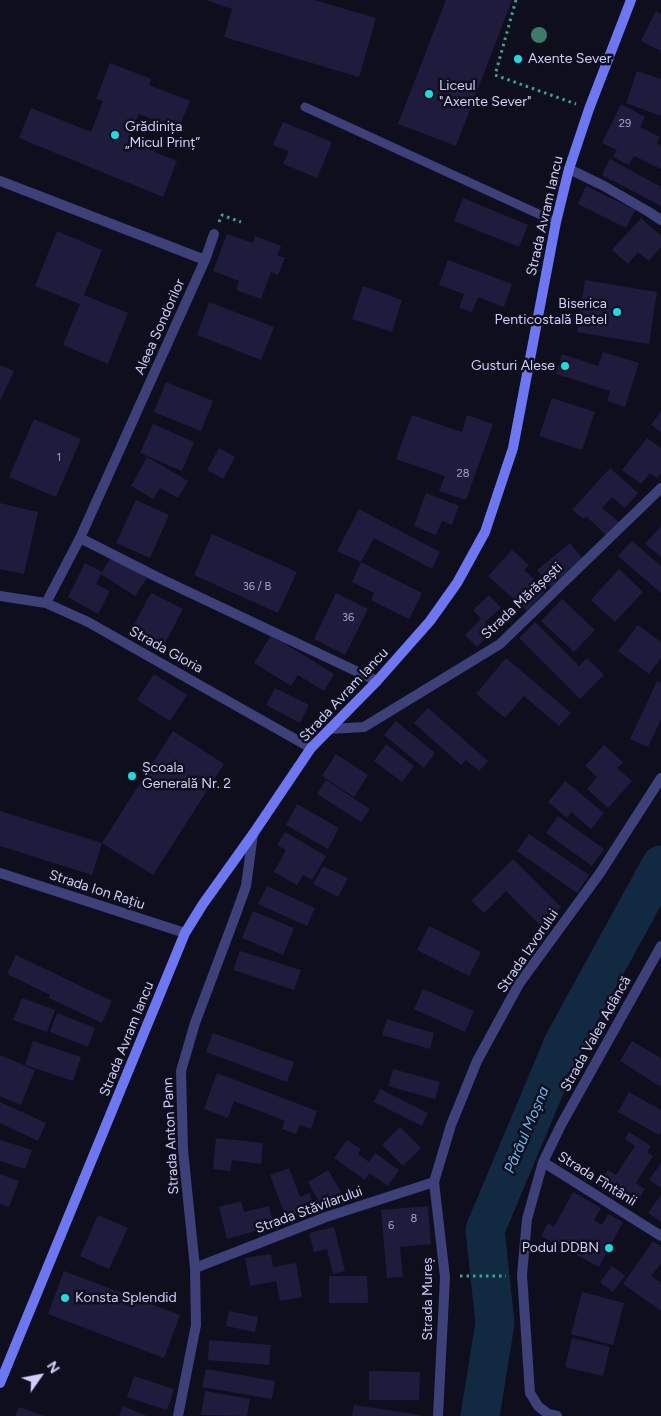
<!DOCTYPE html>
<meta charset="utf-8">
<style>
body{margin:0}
#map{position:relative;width:661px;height:1416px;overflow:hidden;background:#0f0e1d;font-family:Figtree,sans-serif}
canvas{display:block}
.north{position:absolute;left:15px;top:1351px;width:50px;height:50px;-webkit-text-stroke:4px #0f0e1d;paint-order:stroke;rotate:57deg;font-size:14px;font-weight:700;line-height:20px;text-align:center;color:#cfcefb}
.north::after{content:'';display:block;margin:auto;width:18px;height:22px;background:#cfcefb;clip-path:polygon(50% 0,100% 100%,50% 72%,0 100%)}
</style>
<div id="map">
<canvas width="661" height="1416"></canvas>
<div class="north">N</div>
</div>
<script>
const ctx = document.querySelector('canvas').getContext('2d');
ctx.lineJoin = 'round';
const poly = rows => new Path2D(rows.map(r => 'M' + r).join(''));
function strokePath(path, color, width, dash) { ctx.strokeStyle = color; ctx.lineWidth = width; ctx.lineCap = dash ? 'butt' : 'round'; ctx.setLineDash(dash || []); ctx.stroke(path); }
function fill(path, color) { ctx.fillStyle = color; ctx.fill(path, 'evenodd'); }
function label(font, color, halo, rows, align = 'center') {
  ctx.font = font + ' Figtree,sans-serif'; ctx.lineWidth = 5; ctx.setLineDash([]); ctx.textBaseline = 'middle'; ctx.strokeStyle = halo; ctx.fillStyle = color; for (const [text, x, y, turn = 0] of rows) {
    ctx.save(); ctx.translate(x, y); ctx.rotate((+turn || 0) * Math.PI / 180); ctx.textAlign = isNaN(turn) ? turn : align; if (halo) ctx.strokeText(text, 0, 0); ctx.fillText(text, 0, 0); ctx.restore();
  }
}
strokePath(poly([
 [480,1416,495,1323,485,1230,564,1042,661,865]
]), '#122942', 39);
fill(poly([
 [206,0,314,0,376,18,359,77,224,37,232,9],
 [446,0,512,0,456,146,398,124],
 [656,11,661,14,661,51,641,41],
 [110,63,151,79,149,85,190,101,178,130,139,114,128,141,177,161,163,197,19,138,31,108,91,132,103,101,96,99],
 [637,71,661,79,661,116,626,103],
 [621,104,645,117,640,127,660,137,657,143,661,146,661,169,634,156,629,165,613,157,617,150,602,143],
 [283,122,332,142,317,178,283,164,289,151,273,145],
 [610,159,661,187,661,206,602,175],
 [586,186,635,210,626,228,578,204],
 [463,198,528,225,519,247,454,221],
 [641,218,661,236,661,247,649,261,638,252,628,264,612,250],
 [57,231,102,250,84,295,128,313,108,364,63,345,80,304,35,286],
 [227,234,253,243,255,236,281,246,277,255,285,258,278,275,271,272,261,299,236,290,239,281,213,271],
 [448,260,512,284,504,307,478,297,472,312,459,308,464,294,439,285],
 [585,280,657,292,649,344,577,332],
 [363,286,402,300,392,332,352,319],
 [209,302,274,327,261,360,197,335],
 [603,352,639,363,625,407,607,401,610,391,556,374,562,354,598,366],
 [0,365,14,371,0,401],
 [166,382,213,401,201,431,154,412],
 [552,398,595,412,582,450,539,436],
 [661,411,661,432,651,425],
 [412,415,462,432,467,415,493,424,466,500,439,491,445,476,396,459],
 [34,419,81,439,56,497,9,477],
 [153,424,194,442,182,471,140,453],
 [647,438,661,448,661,473,657,478,650,473,641,484,622,470],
 [219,448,235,457,223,479,207,470],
 [147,457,188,481,178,498,160,488,153,499,131,486],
 [610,468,638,493,625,508,612,497,602,508,619,522,607,536,586,516,583,519,572,510],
 [426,493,459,506,452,525,442,521,436,535,414,526],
 [136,500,169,515,150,558,116,543],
 [0,503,38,512,24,574,0,569],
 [359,509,440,552,432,569,374,538,361,562,337,551],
 [661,526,661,557,645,544],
 [212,534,297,572,278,613,194,575],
 [632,541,661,566,661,593,618,556],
 [570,543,584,560,551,588,537,570],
 [512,550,529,565,524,570,546,590,527,611,488,576],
 [112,556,147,578,135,596,101,574,96,584,110,591,98,614,68,597,85,563,102,572],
 [361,562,422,593,409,619,371,600,374,593,352,582],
 [619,569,643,592,615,622,591,600],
 [151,593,183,609,163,647,131,630],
 [336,593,368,609,345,655,314,639],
 [489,595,501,608,485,622,494,631,477,647,465,635,481,619,473,610],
 [562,599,595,630,574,652,541,621],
 [535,622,579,666,587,658,604,675,580,699,519,638],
 [638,625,661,642,661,658,649,674,618,651],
 [271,635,334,674,324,691,298,675,291,686,254,663],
 [506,658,571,713,559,726,524,696,505,718,476,694],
 [154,674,187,695,170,721,137,700],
 [657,681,661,683,661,719,648,747,630,739],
 [275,688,309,705,300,723,266,705],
 [428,708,488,761,479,771,466,760,461,765,414,723],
 [396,721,435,753,424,768,384,735],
 [173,731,224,764,153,875,102,843],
 [386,744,414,766,402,782,374,761],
 [604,745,623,762,617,768,632,781,608,808,587,789,597,777,585,766],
 [336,754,368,775,354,797,322,776],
 [326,780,370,809,361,822,317,794],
 [565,781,604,813,591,829,571,812,567,818,548,802],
 [297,804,339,828,328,849,286,825],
 [0,811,102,843,92,875,0,846],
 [558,816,604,849,592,866,546,833],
 [285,832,326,856,312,880,303,875,297,885,274,872,286,850,277,845],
 [529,834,589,875,577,893,517,851],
 [513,859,561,907,542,927,506,891,484,913,471,901],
 [323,866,348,878,338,897,313,884],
 [267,886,315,908,307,926,258,904],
 [253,911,294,928,283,955,242,938],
 [429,926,481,952,469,976,417,950],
 [240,951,301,970,294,990,233,970],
 [16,955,112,1001,102,1023,49,998,50,995,7,974],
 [423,989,474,1011,465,1032,414,1009],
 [22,998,55,1010,47,1032,13,1020],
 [57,1013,95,1028,88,1047,50,1032],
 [387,1019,434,1033,430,1049,382,1035],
 [213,1033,294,1062,287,1082,206,1052],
 [33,1041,81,1057,73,1081,25,1065],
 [632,1041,661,1058,661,1087,620,1061],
 [0,1055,35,1070,21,1105,0,1096],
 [393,1069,440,1082,435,1099,388,1086],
 [217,1073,317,1111,311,1129,300,1125,296,1134,282,1129,285,1121,234,1101,228,1118,204,1109],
 [380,1089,428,1113,422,1126,374,1102],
 [629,1092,661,1110,661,1132,659,1135,618,1112],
 [0,1102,46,1123,38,1141,0,1123],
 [400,1127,421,1148,403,1166,382,1145],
 [629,1132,651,1146,647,1152,653,1156,636,1183,645,1189,633,1208,598,1186,608,1170,616,1175,635,1146,625,1139],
 [216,1138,263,1143,261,1164,232,1160,230,1171,213,1169],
 [0,1140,32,1150,25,1169,0,1161],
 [347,1140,361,1149,358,1154,369,1162,375,1153,399,1170,388,1186,369,1173,365,1180,334,1158],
 [661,1163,661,1188,649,1180],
 [289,1168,300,1197,309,1193,316,1210,287,1221,270,1175],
 [328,1170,343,1195,322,1207,308,1182],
 [0,1174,19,1181,9,1207,0,1204],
 [573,1192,601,1208,594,1220,602,1225,608,1214,623,1222,599,1267,541,1236,548,1223,554,1227],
 [661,1195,661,1222,648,1213],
 [241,1201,244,1212,269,1206,274,1226,227,1239,219,1207],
 [428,1206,431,1244,400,1247,403,1277,387,1278,381,1210],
 [98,1215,128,1228,109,1269,80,1256],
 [334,1227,345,1271,333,1274,327,1249,314,1252,309,1233],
 [653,1241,661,1247,661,1263,651,1276,661,1283,661,1311,623,1284],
 [271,1254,273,1267,296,1263,302,1297,280,1301,276,1281,250,1286,245,1258],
 [612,1266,625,1276,613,1292,600,1282],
 [64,1271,180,1315,164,1358,48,1314],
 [329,1276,367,1276,368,1303,329,1303],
 [582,1292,624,1303,613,1345,571,1334],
 [229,1311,258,1317,255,1332,226,1326],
 [572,1338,610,1347,603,1376,565,1367],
 [209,1340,271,1345,269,1365,208,1360],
 [206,1369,275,1381,272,1399,202,1387],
 [369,1371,420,1372,419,1400,369,1400],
 [134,1376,174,1389,167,1410,127,1397],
 [205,1391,250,1399,247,1416,201,1415],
 [354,1405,421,1415,421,1416,352,1416],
 [123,1406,147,1416,119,1416],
 [19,1407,44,1416,15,1416]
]), '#1f1b3d');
strokePath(poly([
 [516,0,495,75,576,104],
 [219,222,222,215,241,222],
 [460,1276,506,1276]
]), '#37a695', 3, [2.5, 4]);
strokePath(poly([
 [305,107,556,222]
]), '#3d4079', 9);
strokePath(poly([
 [569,169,604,186,649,212,661,220],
 [0,181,205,260,80,538,46,603],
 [205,260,214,234],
 [80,538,159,578,377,681],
 [0,596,46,603,88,622,311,748],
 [330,729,364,727,500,644,661,488],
 [0,873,185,933],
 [543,1162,661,1236],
 [195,1268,326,1217,434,1182],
 [178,1416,196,1325,195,1268,183,1150,181,1071,195,1023,236,914,246,886,253,834],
 [438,1416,445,1277,434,1182,451,1125,477,1061,519,984,600,873,661,778],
 [557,1416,548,1414,538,1406,530,1393,522,1275,527,1219,543,1162,561,1125,661,946]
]), '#3d4079', 10);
strokePath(poly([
 [0,1383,185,933,203,904,253,834,311,748,377,681,430,621,457,583,485,532,513,448,556,222,569,169,589,109,631,0]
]), '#6e77f3', 10);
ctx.fillStyle = '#3c7b6c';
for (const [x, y] of [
 [539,35]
]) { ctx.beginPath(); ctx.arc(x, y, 8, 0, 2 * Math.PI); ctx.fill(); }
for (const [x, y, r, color] of [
 [518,59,5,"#13e0e2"],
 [429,94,5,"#13e0e2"],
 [115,135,5,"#13e0e2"],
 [617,312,5,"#13e0e2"],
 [565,366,5,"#13e0e2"],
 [132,776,5,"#13e0e2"],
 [609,1248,5,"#13e0e2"],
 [65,1298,5,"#13e0e2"]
]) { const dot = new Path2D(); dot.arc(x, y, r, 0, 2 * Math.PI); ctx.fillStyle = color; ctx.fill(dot); strokePath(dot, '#0f0e1d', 2); }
label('11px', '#a3a1cc', null, [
 ["29",625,124],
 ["1",59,458],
 ["28",463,474],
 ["36 / B",257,587],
 ["36",348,618],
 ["8",414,1219],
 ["6",391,1226]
]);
label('14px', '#cfcefb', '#0f0e1d', [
 ["Axente Sever",528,59],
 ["Liceul",439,86],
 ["\"Axente Sever\"",439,102],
 ["Grădinița",125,127],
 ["„Micul Prinț”",125,143],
 ["Biserica",607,304,"right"],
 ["Penticostală Betel",607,320,"right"],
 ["Gusturi Alese",555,366,"right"],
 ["Școala",142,768],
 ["Generală Nr. 2",142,784],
 ["Podul DDBN",599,1248,"right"],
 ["Konsta Splendid",75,1298]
], 'left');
label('14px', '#cfcefb', '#0f0e1d', [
 ["Strada Avram Iancu",545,216,-77],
 ["Aleea Sondorilor",160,327,-66],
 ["Strada Mărășești",522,601,-43],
 ["Strada Gloria",166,650,29],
 ["Strada Avram Iancu",344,695,-47],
 ["Strada Ion Rațiu",97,890,18],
 ["Strada Izvorului",528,951,-56],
 ["Strada Valea Adâncă",596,1034,-61],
 ["Strada Avram Iancu",127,1039,-68],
 ["Strada Anton Pann",171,1136,-93],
 ["Strada Fîntânii",597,1179,32],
 ["Strada Stăvilarului",309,1210,-20],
 ["Strada Mureș",428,1299,-90]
]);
label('italic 15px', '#65bef2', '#0f0e1d', [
 ["Pârâul Moșna",527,1130,-67]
]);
</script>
